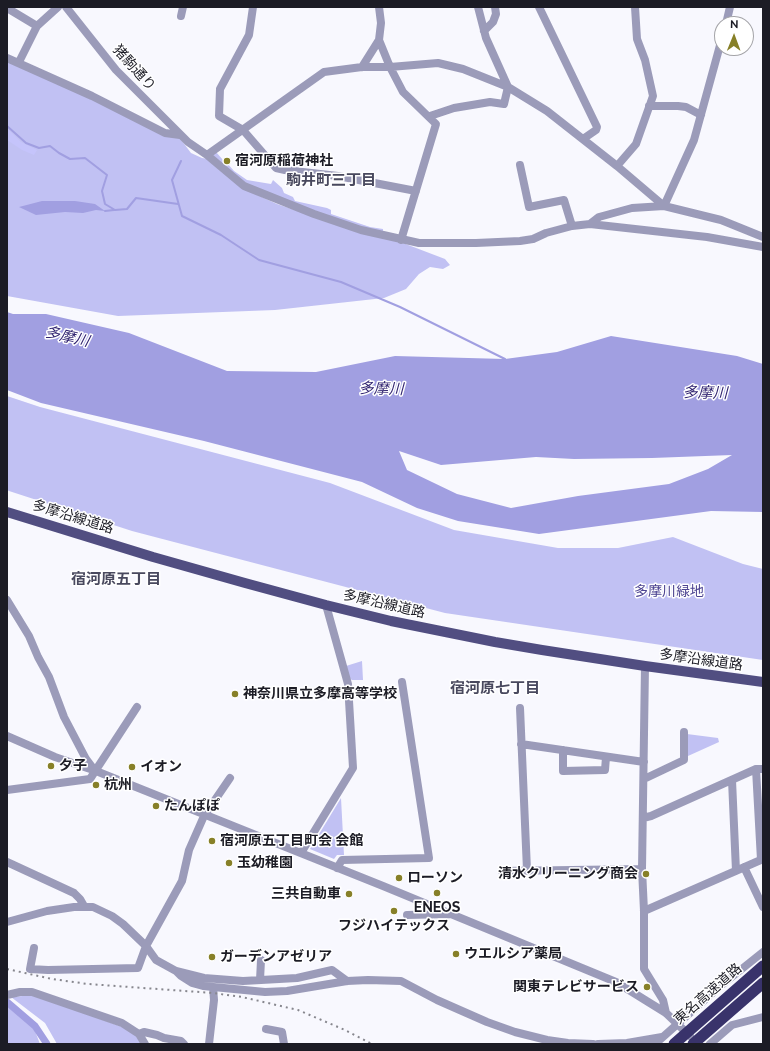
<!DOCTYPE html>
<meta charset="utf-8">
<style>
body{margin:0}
#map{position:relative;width:770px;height:1051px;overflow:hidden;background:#f8f8fe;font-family:Raleway,sans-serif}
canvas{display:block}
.frame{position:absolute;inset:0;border:8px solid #1c1c25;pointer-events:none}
.north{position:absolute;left:714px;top:16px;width:40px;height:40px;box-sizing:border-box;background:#fff;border:1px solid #a4a4a8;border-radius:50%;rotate:1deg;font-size:11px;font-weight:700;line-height:16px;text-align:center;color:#1c1c25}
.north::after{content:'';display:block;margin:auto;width:14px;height:18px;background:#878028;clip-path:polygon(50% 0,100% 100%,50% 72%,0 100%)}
</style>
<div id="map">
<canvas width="770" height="1051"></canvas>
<div class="frame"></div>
<div class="north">N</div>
</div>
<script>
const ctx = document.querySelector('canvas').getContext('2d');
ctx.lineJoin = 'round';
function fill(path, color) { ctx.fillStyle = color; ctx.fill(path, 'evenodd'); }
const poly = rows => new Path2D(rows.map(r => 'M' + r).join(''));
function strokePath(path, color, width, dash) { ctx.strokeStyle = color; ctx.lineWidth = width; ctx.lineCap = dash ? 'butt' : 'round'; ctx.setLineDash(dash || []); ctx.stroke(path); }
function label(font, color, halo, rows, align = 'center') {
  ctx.font = font + ' Raleway,"Noto Sans JP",sans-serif'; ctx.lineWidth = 3; ctx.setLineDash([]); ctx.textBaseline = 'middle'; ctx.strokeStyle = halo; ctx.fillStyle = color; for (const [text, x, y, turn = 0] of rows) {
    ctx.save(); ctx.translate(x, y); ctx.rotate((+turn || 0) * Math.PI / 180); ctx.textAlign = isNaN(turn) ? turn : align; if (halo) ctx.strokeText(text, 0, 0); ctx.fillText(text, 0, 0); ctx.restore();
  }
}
fill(poly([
 [7,59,179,137,191,153,202,158,208,159,240,187,277,204,348,228,403,243,445,259,450,265,443,269,430,267,419,274,406,289,384,298,275,310,118,316,7,296],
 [216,152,223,160,226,160,227,163,234,171,247,180,271,184,273,180,282,188,284,193,293,197,295,201,327,208,331,210,331,214,370,227,383,229,383,232,344,222,249,186,211,155],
 [7,396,40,407,330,483,454,530,558,548,618,548,673,537,743,564,763,569,763,660,445,613,132,531,9,491,7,490],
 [362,661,363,680,352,680,349,678,346,666],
 [687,734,718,738,719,742,688,756],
 [341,798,344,855,337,855,334,859,310,849],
 [34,995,125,1028,133,1032,142,1044,57,1044,45,1023,11,997],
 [7,1006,29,1023,35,1031,40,1044,7,1044]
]), '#c1c1f3');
fill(poly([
 [7,128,21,142,37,150,34,155,22,150,7,140]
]), '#c5c4fb');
fill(poly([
 [42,201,75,201,95,204,105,211,96,210,83,213,65,212,36,215,19,207],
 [7,312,13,314,46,314,129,333,227,371,316,372,395,356,505,359,557,352,611,336,737,356,763,364,763,512,711,511,539,534,458,521,417,508,362,482,204,441,41,403,7,390],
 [399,451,441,465,536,457,574,459,652,458,732,455,708,469,669,484,578,496,511,508,457,494,407,470]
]), '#a19fe1');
strokePath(poly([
 [7,126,26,143,39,148,50,146,59,153,70,159,85,158,107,175,102,191,105,204,115,210,127,209,136,198,178,204],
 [181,161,172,180,182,216,221,235,259,260,341,282,400,307,505,359],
 [105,211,114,210]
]), '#a19fe1', 2);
strokePath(poly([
 [7,1002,35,1026,47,1044]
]), '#a19fe1', 7);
strokePath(poly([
 [66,7,116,70,188,142,207,155,244,186,314,214,361,230,419,243,476,243,520,241,533,239,546,233,572,226,590,224,707,237,763,247],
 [253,7,249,35,220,89,219,116,243,130,276,168,285,170,338,176,416,191],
 [379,7,381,23,379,40,390,67,403,92,436,124,401,240],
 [539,7,597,127,596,130,583,139],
 [7,8,37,26],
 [181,16,183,7],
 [726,24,730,7],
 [484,31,493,22,496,14,495,7],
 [7,58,92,96,165,133,180,135],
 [19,62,37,26,58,7],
 [362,67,379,40],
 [649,106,678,106,686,107,701,115],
 [430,116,454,108,490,102,504,104,508,87,486,38,478,7],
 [207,155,324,72,362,67,390,67,438,63,463,69,508,87,547,111,617,166,664,206],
 [520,165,529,207,564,200,572,226],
 [617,166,636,144,653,96,645,60,637,39,635,7],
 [664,206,694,140,722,38],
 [590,224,599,217,632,208,664,206,721,220,763,237],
 [7,600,29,636,38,657,49,677,64,717,86,759,95,771],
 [645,666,642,869,644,911,644,969,663,1000,666,1013],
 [520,708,527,870],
 [7,736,55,757,96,771,383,886,616,982,666,1013,690,1036],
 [521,744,644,762],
 [563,750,563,771,605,770,606,757],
 [756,769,761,860],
 [644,779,684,760,684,732],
 [732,780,736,871],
 [7,790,90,779,137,707],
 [643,818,651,816,756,769,763,769],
 [301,853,353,768,348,684,326,605],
 [7,862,74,893,80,899,84,906],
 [744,867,763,907],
 [337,868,342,860,429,858,402,682],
 [502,871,642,869],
 [644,911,763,859],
 [407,915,450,914],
 [7,922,47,911,74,907,93,907,112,916,123,924,146,946,156,960,176,971,204,978,243,981,297,978,332,970,347,981],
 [34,948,30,969,48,970,138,968,146,946,182,881,189,850,204,816,230,778],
 [176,971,181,976,192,983,203,986,265,992,287,991,347,981,368,980,401,981,437,1000,487,1022,515,1032,547,1040,568,1043,593,1044],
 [260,980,261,960],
 [7,995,20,992,32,992,122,1023,139,1034,145,1044],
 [266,1029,282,1032,284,1044],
 [139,1034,144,1032,157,1035,164,1038,181,1041,184,1044],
 [209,1044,214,1000,213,987],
 [598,1044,627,1043,662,1037],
 [655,1044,718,988,763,952],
 [710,1044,732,1025,763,1017]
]), '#9b9bb9', 8);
strokePath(poly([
 [7,512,153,557,245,583,326,605,391,621,495,642,542,650,645,666,763,682]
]), '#514e81', 10);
strokePath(poly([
 [7,969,52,979,88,984,213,993,242,997,298,1010,345,1030,372,1044]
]), '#87878e', 2, [2, 4]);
strokePath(poly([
 [674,1044,763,966],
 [693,1044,763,983]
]), '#39336b', 11);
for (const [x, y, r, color] of [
 [227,161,4,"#878028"],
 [235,694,4,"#878028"],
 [51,766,4,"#878028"],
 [132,767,4,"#878028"],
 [96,785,4,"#878028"],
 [156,806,4,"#878028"],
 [212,841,4,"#878028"],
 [229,863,4,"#878028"],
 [646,874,4,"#878028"],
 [399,878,4,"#878028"],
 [437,893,4,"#878028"],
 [349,894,4,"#878028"],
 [394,911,4,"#878028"],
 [456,954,4,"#878028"],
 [212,957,4,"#878028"],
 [647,987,4,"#878028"]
]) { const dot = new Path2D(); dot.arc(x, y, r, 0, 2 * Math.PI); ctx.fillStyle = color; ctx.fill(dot); strokePath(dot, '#fff', 1.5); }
label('14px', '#1c1c25', '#fff', [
 ["猪駒通り",134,68,48],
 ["多摩沿線道路",73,517,17],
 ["多摩沿線道路",384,604,13],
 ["多摩沿線道路",701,660,8],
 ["東名高速道路",708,994,-41]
]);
label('bold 14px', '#1c1c25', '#fff', [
 ["宿河原稲荷神社",235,161],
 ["神奈川県立多摩高等学校",243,694],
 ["夕子",59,766],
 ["イオン",140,767],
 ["杭州",104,785],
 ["たんぽぽ",164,806],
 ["宿河原五丁目町会 会館",220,841],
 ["玉幼稚園",237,863],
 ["清水クリーニング商会",638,874,"right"],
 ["ローソン",407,878],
 ["三共自動車",341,894,"right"],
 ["ENEOS",437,908,"center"],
 ["フジハイテックス",394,926,"center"],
 ["ウエルシア薬局",464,954],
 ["ガーデンアゼリア",220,957],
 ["関東テレビサービス",639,987,"right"]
], 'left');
label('14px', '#4c4391', '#fff', [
 ["多摩川緑地",669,592]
]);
label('bold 15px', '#49495e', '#fff', [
 ["駒井町三丁目",331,180],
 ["宿河原五丁目",116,579],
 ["宿河原七丁目",495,688]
]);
label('italic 15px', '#322571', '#fff', [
 ["多摩川",67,337,13],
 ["多摩川",381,389,1],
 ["多摩川",705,393,1]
]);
</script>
